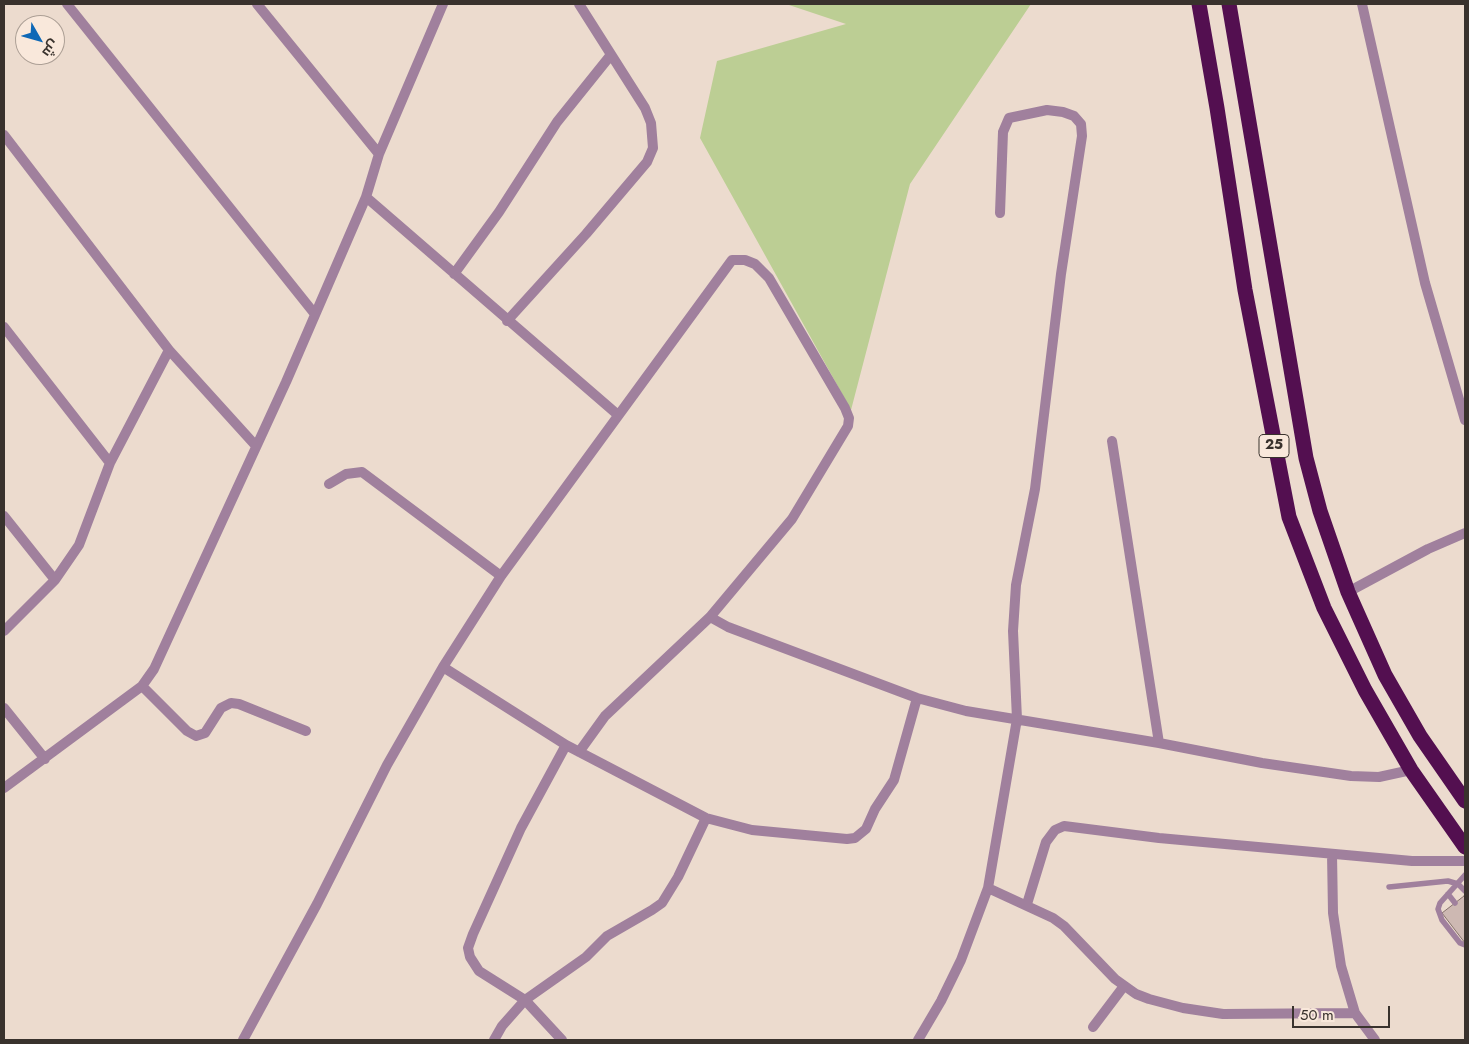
<!DOCTYPE html>
<meta charset="utf-8">
<style>
body{margin:0}
#map{position:relative;width:1469px;height:1044px;overflow:hidden;background:#ecdbce;font-family:Jost,Cairo,sans-serif}
canvas{display:block}
.frame{position:absolute;inset:0;border:5px solid #39322d;pointer-events:none}
.north{position:absolute;left:15px;top:15px;width:50px;height:50px;box-sizing:border-box;background:#f9e8db;border:1px solid #ac9f95;border-radius:50%;rotate:128deg;font-size:14px;font-weight:700;line-height:20px;text-align:center;color:#39322d}
.north::after{content:'';display:block;margin:auto;width:18px;height:22px;background:#0f68b6;clip-path:polygon(50% 0,100% 100%,50% 72%,0 100%)}
.scale{position:absolute;left:1292px;top:1006px;width:98px;height:22px;box-sizing:border-box;border:2px solid #39322d;border-top:0;padding-left:6px;font-size:15px;line-height:18px;white-space:nowrap;color:#39322d;-webkit-text-stroke:4px #f9e8db;paint-order:stroke}
</style>
<div id="map">
<canvas width="1469" height="1044"></canvas>
<div class="frame"></div>
<div class="north">ش</div>
<div class="scale">50 m</div>
</div>
<script>
const ctx = document.querySelector('canvas').getContext('2d');
ctx.lineJoin = 'round';
function fill(path, color) { ctx.fillStyle = color; ctx.fill(path, 'evenodd'); }
const poly = rows => new Path2D(rows.map(r => 'M' + r).join(''));
function strokePath(path, color, width, dash) { ctx.strokeStyle = color; ctx.lineWidth = width; ctx.lineCap = dash ? 'butt' : 'round'; ctx.setLineDash(dash || []); ctx.stroke(path); }
function label(font, color, halo, rows, align = 'center') {
  ctx.font = font + ' Jost,sans-serif'; ctx.lineWidth = 4.5; ctx.setLineDash([]); ctx.textBaseline = 'middle'; ctx.strokeStyle = halo; ctx.fillStyle = color; for (const [text, x, y, turn = 0] of rows) {
    ctx.save(); ctx.translate(x, y); ctx.rotate((+turn || 0) * Math.PI / 180); ctx.textAlign = isNaN(turn) ? turn : align; if (halo) ctx.strokeText(text, 0, 0); ctx.fillText(text, 0, 0); ctx.restore();
  }
}
fill(poly([
 [786,4,1031,4,910,184,851,410,700,138,717,61,846,24]
]), '#bcce94');
const building = poly([
 [1464,896,1465,897,1465,943,1442,913,1464,896]
]);
fill(building, '#cdb8b2');
strokePath(building, '#84716b', 1);
strokePath(poly([
 [1465,875,1440,903,1438,909,1442,920,1460,943,1465,945],
 [1389,887,1448,881,1458,884,1465,891],
 [1448,894,1455,903]
]), '#a0809d', 5.5);
strokePath(poly([
 [67,4,314,313],
 [257,4,379,154],
 [1362,4,1425,283,1465,420],
 [4,135,169,350,256,446],
 [366,197,618,415],
 [454,274,499,212,557,122,610,56],
 [507,321,586,234,647,162,653,148,651,123,645,108,579,4],
 [4,327,110,463],
 [1112,441,1159,743],
 [329,484,346,474,362,472,501,576],
 [4,516,55,580],
 [1348,592,1428,549,1465,533],
 [710,617,728,627,917,698,966,711,1159,743,1262,763,1351,776,1379,777,1411,770],
 [4,631,55,580,79,545,110,463,169,350],
 [443,667,566,745,706,818,752,830,847,839,855,838,866,829,875,809,894,780,917,698],
 [142,686,187,731,196,736,205,733,221,708,231,703,239,704,306,731],
 [4,708,45,759],
 [4,788,142,686,154,669,286,382,366,197,379,154,443,4],
 [1332,854,1333,913,1341,966,1355,1013,1375,1040],
 [988,888,1053,918,1064,926,1115,979,1136,994,1149,999,1183,1008,1223,1014,1355,1013],
 [1027,904,1046,842,1055,830,1064,826,1159,838,1412,861,1465,861],
 [1093,1027,1124,986],
 [243,1040,317,904,387,765,443,667,501,576,732,260,745,260,755,264,769,278,845,408,849,418,848,426,792,519,710,617,605,716,579,752],
 [494,1040,502,1026,525,1000,586,957,607,936,652,910,662,903,678,877,706,818],
 [562,1040,525,1000,479,971,470,957,468,948,473,934,521,828,566,745],
 [918,1040,941,1001,961,960,988,888,1017,719,1013,631,1016,585,1035,489,1061,274,1082,136,1081,124,1074,116,1063,112,1047,110,1009,118,1003,132,1000,213]
]), '#a0809d', 10);
strokePath(poly([
 [1199,4,1217,108,1245,290,1289,517,1324,608,1365,690,1411,770,1465,847],
 [1229,4,1306,458,1320,511,1348,592,1385,675,1420,736,1465,801]
]), '#530f50', 15);
for (const [x, y, w] of [
 [1274,446,30]
]) { const box = new Path2D(); box.roundRect(x - w / 2, y - 11.5, w, 23, 4); ctx.fillStyle = '#f9e8db'; ctx.fill(box); strokePath(box, '#39322d', 1); }
label('bold 14px', '#39322d', null, [
 ["25",1274,446]
]);
</script>
